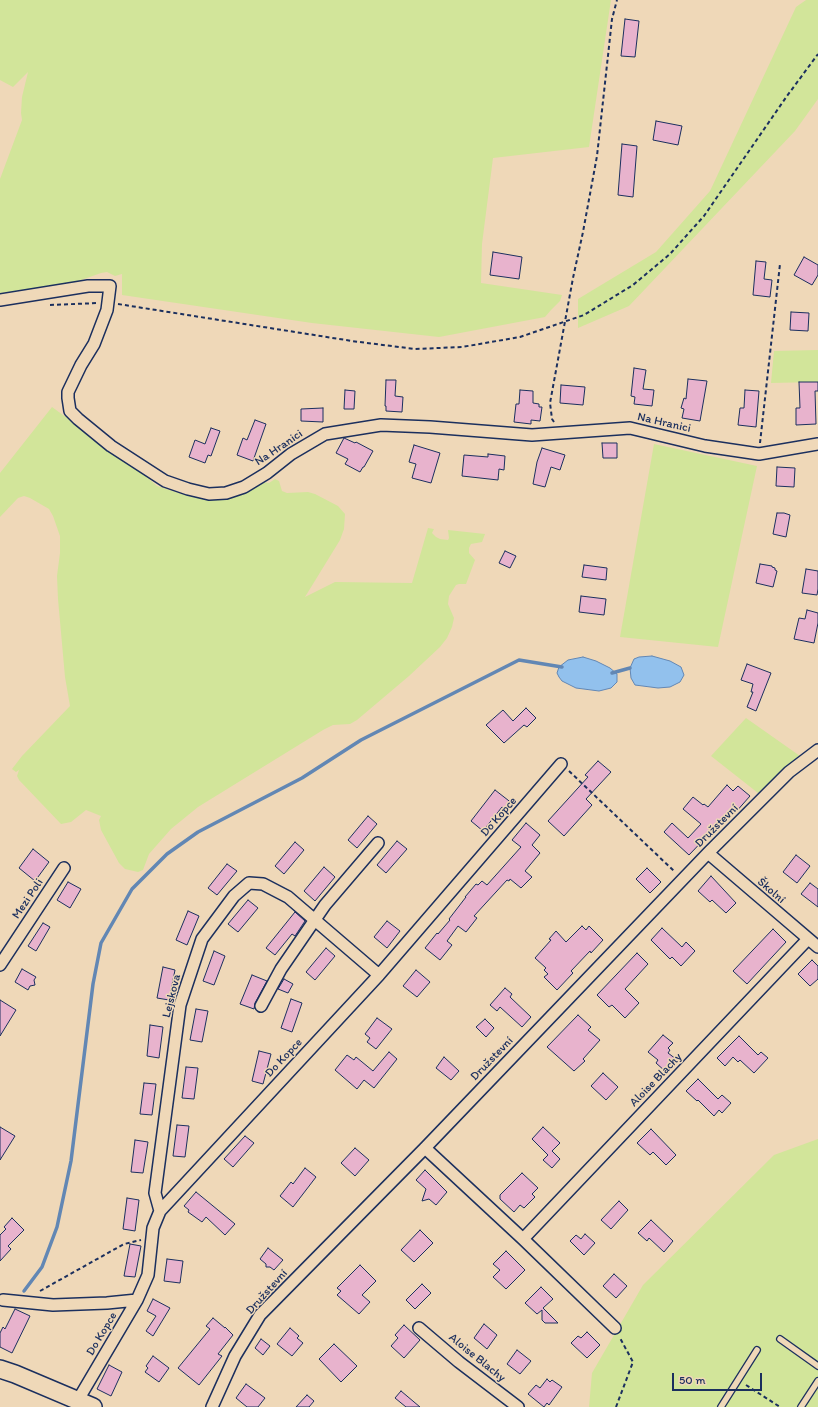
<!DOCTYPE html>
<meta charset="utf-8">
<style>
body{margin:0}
#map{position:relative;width:818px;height:1407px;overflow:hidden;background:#efd8b8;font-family:Itim,sans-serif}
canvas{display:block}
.scale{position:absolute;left:672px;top:1373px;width:90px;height:18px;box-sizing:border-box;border:2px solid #1b2f5e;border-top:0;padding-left:5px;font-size:12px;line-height:14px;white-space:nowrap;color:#1b2f5e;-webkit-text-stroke:3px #efd8b8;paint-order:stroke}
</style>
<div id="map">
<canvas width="818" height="1407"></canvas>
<div class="scale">50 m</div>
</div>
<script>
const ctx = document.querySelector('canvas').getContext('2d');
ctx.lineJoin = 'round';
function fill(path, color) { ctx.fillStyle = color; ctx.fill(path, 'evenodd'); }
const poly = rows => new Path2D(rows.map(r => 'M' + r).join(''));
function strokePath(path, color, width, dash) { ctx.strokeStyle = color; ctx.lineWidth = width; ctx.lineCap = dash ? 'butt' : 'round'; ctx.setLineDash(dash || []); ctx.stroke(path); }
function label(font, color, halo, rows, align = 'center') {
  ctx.font = font + ' Itim,sans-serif'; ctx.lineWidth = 3; ctx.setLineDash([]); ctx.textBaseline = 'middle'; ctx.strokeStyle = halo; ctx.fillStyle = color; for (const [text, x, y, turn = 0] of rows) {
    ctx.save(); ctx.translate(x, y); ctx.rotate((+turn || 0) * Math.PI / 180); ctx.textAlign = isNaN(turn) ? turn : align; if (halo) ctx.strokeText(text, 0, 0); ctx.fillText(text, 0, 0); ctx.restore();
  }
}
fill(poly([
 [0,0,611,0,589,147,493,158,482,244,481,283,562,295,560,301,551,310,545,317,439,337,312,323,122,295,122,274,115,276,107,272,101,273,67,285,0,293,0,179,22,120,21,113,22,97,28,72,13,87,0,80],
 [806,0,818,0,818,99,795,131,629,306,578,328,578,299,656,252,710,191,796,7],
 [818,350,818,382,771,383,774,351],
 [52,407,141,472,157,486,191,497,208,499,223,498,236,496,263,482,269,483,275,479,279,481,282,491,287,493,308,492,315,494,338,506,345,514,344,529,340,540,305,597,335,582,412,583,428,528,434,529,432,533,436,537,440,539,448,540,449,538,448,530,485,534,482,542,471,544,469,548,469,553,475,560,466,584,459,584,456,585,449,596,448,604,454,618,452,627,447,638,440,647,409,676,357,720,350,724,333,725,323,730,198,807,171,829,149,854,143,870,138,872,125,869,119,863,101,830,99,820,101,816,86,810,71,822,61,824,19,780,17,776,19,770,16,772,12,769,22,756,70,706,65,677,58,599,57,576,60,553,60,536,53,516,49,509,30,498,24,496,18,498,0,517,0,473],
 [654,444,757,466,718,647,620,637],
 [746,718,800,756,758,793,711,756],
 [818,1139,818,1407,589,1407,592,1373,643,1285,774,1155]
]), '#d2e59a');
const water = poly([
 [652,656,670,661,681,667,684,675,680,682,670,687,658,688,635,685,631,678,630,668,634,659,639,657,652,656],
 [583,657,596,661,610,668,617,674,617,682,611,688,599,691,576,688,562,681,559,677,557,673,559,667,568,660,583,657]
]);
fill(water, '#92c1ed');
strokePath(water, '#6287b4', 1);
strokePath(poly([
 [612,673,630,668],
 [24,1291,42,1267,57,1227,71,1161,93,984,101,943,132,889,167,854,198,832,302,778,361,740,519,660,562,667]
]), '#6287b4', 3.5);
const building = poly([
 [625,19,639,21,635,57,621,56,625,19],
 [656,121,682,126,678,145,653,140,656,121],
 [622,144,637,146,633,197,618,195,622,144],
 [493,252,522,257,519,279,490,275,493,252],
 [804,257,818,265,818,275,812,285,794,275,804,257],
 [756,261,766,262,764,279,772,280,770,297,753,295,756,261],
 [791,312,809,313,808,331,790,330,791,312],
 [634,368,646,370,643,389,654,390,652,406,634,404,635,397,631,396,634,368],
 [688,379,707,381,700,421,682,418,684,409,681,408,684,398,686,399,688,379],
 [386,380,396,380,395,396,403,397,402,412,386,411,386,406,385,406,386,380],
 [799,382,818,382,818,391,815,391,816,424,796,425,796,408,800,408,799,382],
 [561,385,585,387,583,405,560,403,561,385],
 [345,390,355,391,354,409,344,409,345,390],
 [520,390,533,391,533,403,539,404,539,407,542,407,540,421,531,420,531,424,514,422,516,404,519,404,520,390],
 [745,390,759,391,756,427,738,425,740,408,744,408,745,390],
 [323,408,323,422,301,421,301,409,323,408],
 [255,420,266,424,253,461,237,455,243,438,247,440,255,420],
 [211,428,220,431,211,456,208,455,205,463,189,457,195,440,205,444,211,428],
 [344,438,355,443,356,442,373,451,364,467,363,467,360,472,345,464,348,459,336,453,344,438],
 [602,443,617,443,617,458,603,458,602,443],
 [414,445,440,453,431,483,412,478,416,464,409,462,414,445],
 [542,448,565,455,560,470,551,467,545,487,533,484,537,462,542,448],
 [488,454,505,456,504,470,499,469,498,480,462,476,464,455,488,457,488,454],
 [777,467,795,468,794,487,776,486,777,467],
 [777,513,784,513,790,515,786,537,773,534,777,513],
 [505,551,516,556,510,568,499,563,505,551],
 [760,564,772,566,772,567,775,568,775,570,777,571,773,587,756,583,760,564],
 [584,565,607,568,606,580,582,577,584,565],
 [806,569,818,571,818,589,817,595,802,593,806,569],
 [581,596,606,599,604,615,579,612,581,596],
 [807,610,818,613,818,623,814,643,794,639,799,618,805,619,807,610],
 [747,664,771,673,756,711,747,707,753,692,751,692,753,684,741,680,747,664],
 [526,708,536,718,527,727,524,725,504,743,486,725,503,710,513,721,526,708],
 [598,761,611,772,586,799,592,805,564,836,548,821,588,777,585,775,598,761],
 [727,785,733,791,738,786,750,796,735,813,731,809,711,832,689,855,664,832,672,823,688,838,701,824,683,809,693,797,703,805,704,804,708,807,727,785],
 [495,790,513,804,507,811,502,807,483,831,471,821,495,790],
 [368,816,377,824,357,848,348,840,368,816],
 [526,823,540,835,532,845,540,853,525,871,532,877,521,888,510,879,509,881,507,880,474,916,477,918,466,932,458,926,447,941,452,945,440,960,425,948,437,933,438,934,450,920,449,919,466,897,465,897,476,884,478,885,482,881,487,885,521,847,512,840,526,823],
 [397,841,407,849,386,873,377,865,397,841],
 [295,842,304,850,284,874,275,866,295,842],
 [33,849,49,862,35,881,19,868,33,849],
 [796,855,810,866,797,883,783,872,796,855],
 [227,864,237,871,217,895,208,888,227,864],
 [324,867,335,877,315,901,304,891,324,867],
 [647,868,661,882,650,893,636,879,647,868],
 [711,876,736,903,726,913,712,900,710,902,698,891,711,876],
 [68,882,81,889,70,908,57,900,68,882],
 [810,883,818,889,818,907,801,894,810,883],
 [248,900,258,908,238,932,228,924,248,900],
 [188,911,199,916,187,945,176,940,188,911],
 [295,912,305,921,295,936,292,934,275,955,266,948,295,912],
 [387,921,400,931,387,948,374,937,387,921],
 [43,923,50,927,36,951,28,946,43,923],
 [582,926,586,930,589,926,603,940,591,953,590,951,571,971,573,973,557,990,544,977,548,974,544,970,546,968,535,958,551,940,549,939,556,931,566,942,582,926],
 [662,928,682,947,686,942,695,951,681,966,672,957,670,959,651,940,662,928],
 [773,929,786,942,747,984,733,971,773,929],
 [326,948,335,956,315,980,306,972,326,948],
 [214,951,225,956,214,985,203,981,214,951],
 [637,953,648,964,625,989,639,1003,625,1018,612,1005,609,1007,597,995,637,953],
 [812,960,818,966,818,979,810,986,798,974,812,960],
 [163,967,175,970,169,1000,157,998,163,967],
 [22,969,36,977,34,980,35,985,30,986,28,990,15,982,22,969],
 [416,970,430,982,417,997,403,986,416,970],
 [252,975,267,981,255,1003,254,1009,240,1004,252,975],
 [284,979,293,984,288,993,278,989,284,979],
 [505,988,512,994,510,997,531,1017,522,1027,500,1007,497,1011,490,1005,505,988],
 [291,999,302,1003,292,1032,281,1028,291,999],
 [0,1000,16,1010,0,1036,0,1000],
 [196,1009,208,1011,202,1042,190,1040,196,1009],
 [578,1015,591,1027,588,1030,600,1040,583,1059,585,1061,574,1071,547,1047,578,1015],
 [377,1018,392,1029,376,1049,367,1042,370,1038,365,1034,377,1018],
 [485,1019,494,1028,486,1037,476,1027,485,1019],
 [150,1025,163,1027,159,1058,147,1056,150,1025],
 [663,1035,673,1043,668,1048,670,1050,668,1053,676,1059,665,1071,656,1063,658,1060,648,1052,663,1035],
 [739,1036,758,1055,761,1052,768,1058,754,1073,740,1060,738,1062,733,1057,725,1066,717,1058,739,1036],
 [259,1051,271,1054,263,1084,252,1081,259,1051],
 [389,1052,397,1059,374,1088,364,1080,357,1089,335,1070,347,1055,354,1060,356,1057,373,1071,389,1052],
 [444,1057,459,1071,451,1080,436,1068,444,1057],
 [186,1067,198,1068,194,1099,182,1098,186,1067],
 [603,1073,618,1087,606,1100,591,1086,603,1073],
 [698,1079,718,1099,722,1095,731,1103,722,1113,719,1110,714,1116,698,1100,697,1101,686,1091,698,1079],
 [144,1083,156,1084,152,1115,140,1114,144,1083],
 [177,1125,189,1126,185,1157,173,1156,177,1125],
 [0,1127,15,1136,0,1160,0,1127],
 [543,1127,560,1143,552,1151,560,1159,552,1168,543,1160,548,1155,532,1139,543,1127],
 [651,1129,676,1155,666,1165,653,1152,650,1155,637,1143,651,1129],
 [245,1136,254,1143,233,1167,224,1159,245,1136],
 [135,1140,148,1142,143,1173,131,1172,135,1140],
 [355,1148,369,1160,355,1176,341,1163,355,1148],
 [305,1168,316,1177,293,1207,280,1196,291,1182,293,1184,305,1168],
 [425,1170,447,1192,436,1205,429,1199,422,1201,426,1189,416,1180,425,1170],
 [522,1173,538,1188,532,1194,535,1197,524,1208,520,1205,514,1212,500,1199,500,1195,522,1173],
 [196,1192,235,1224,225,1235,206,1217,202,1222,188,1212,189,1210,184,1206,196,1192],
 [127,1198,139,1200,135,1231,123,1229,127,1198],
 [619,1201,628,1210,611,1229,601,1220,619,1201],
 [12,1218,24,1230,8,1246,11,1249,0,1261,0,1235,6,1229,4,1227,12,1218],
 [651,1220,673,1241,664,1252,649,1238,647,1241,638,1233,651,1220],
 [420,1230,433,1243,414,1262,401,1250,420,1230],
 [585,1234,595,1243,584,1255,570,1241,576,1235,581,1239,585,1234],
 [130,1244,141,1246,135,1277,124,1276,130,1244],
 [268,1248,283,1260,274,1270,270,1267,266,1267,266,1264,260,1259,268,1248],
 [506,1251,525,1270,506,1289,493,1277,500,1270,493,1264,506,1251],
 [167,1259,183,1261,180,1283,164,1281,167,1259],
 [360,1265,376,1281,362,1295,370,1302,359,1314,337,1295,341,1291,337,1288,360,1265],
 [614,1274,627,1286,616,1298,603,1286,614,1274],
 [422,1284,431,1293,415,1309,406,1300,422,1284],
 [541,1287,553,1299,543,1308,558,1323,545,1323,542,1320,542,1310,537,1314,525,1303,541,1287],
 [153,1299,170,1308,153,1336,146,1331,156,1316,147,1311,153,1299],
 [15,1309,30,1316,12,1353,0,1347,0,1333,3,1327,5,1329,15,1309],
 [213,1318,225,1328,225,1327,233,1335,218,1354,222,1356,199,1385,178,1368,210,1329,206,1326,213,1318],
 [484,1324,497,1335,487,1349,474,1338,484,1324],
 [404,1325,420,1340,404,1358,391,1346,398,1338,395,1335,404,1325],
 [290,1328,299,1336,297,1338,303,1343,292,1356,277,1344,290,1328],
 [587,1332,600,1345,587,1358,571,1343,578,1336,581,1338,587,1332],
 [261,1339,270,1346,263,1355,255,1348,261,1339],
 [334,1344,357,1366,341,1382,319,1359,334,1344],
 [517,1350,531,1361,520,1374,507,1364,517,1350],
 [153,1356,169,1368,159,1382,145,1372,148,1368,146,1366,153,1356],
 [109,1365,122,1372,111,1396,97,1389,109,1365],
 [547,1379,550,1382,552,1380,562,1387,549,1405,547,1403,544,1407,528,1394,536,1385,540,1388,547,1379],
 [246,1384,265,1398,258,1407,247,1407,236,1398,246,1384],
 [401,1391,420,1407,406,1407,395,1398,401,1391],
 [307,1395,314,1401,309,1407,296,1407,307,1395]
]);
fill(building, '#e8b3cd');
strokePath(building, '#1b2f5e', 1);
const lane = poly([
 [780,1339,818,1366],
 [721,1407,757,1350],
 [801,1407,818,1381]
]);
const street = poly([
 [0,300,88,286,110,286,107,310,94,344,81,365,68,392,68,398,70,411,78,419,111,446,165,481,188,489,209,494,226,493,244,487,267,473,291,454,325,434,381,425,430,427,532,435,630,428,705,446,759,454,818,444],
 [708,853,818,947],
 [0,965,64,868],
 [261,1006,281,969,325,905,378,843],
 [425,1148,523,1239,615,1328],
 [160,1211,155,1193,180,1005,202,939,234,896,249,883,263,884,288,897,379,975],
 [523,1239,808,939],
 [3,1300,53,1305,107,1303,137,1300],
 [419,1328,459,1362,518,1407],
 [78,1400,137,1300,148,1275,153,1228,160,1211,379,975,561,764],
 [212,1407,235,1356,260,1315,425,1148,708,853,789,772,818,750]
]);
const primary = poly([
 [0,1369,15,1374,93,1407]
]);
strokePath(lane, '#1b2f5e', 8);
strokePath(street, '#1b2f5e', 14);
strokePath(primary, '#1b2f5e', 20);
strokePath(poly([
 [118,304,352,341,415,349,462,347,520,337,584,315,633,285,670,254,704,216,787,96,818,54],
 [50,305,98,303],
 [554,422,552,419,550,403,573,278,583,232,597,156,612,19,617,0],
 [760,443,780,264],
 [569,771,675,872],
 [40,1291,124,1244,141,1240],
 [746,1385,780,1407],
 [616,1407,633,1362,620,1338]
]), '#1b2f5e', 2, [4, 3]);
strokePath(lane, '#efd8b8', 5.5);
strokePath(street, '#efd8b8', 11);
strokePath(primary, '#efd8b8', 17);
label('12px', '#1b2f5e', '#efd8b8', [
 ["Na Hranici",664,423,13],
 ["Na Hranici",279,448,-34],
 ["Do Kopce",499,817,-49],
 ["Družstevní",717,826,-45],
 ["Školní",771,891,41],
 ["Mezi Poli",28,899,-56],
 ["Lejskova",172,996,-76],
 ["Do Kopce",284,1058,-47],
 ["Družstevní",492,1059,-46],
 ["Aloise Blachy",656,1080,-46],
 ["Družstevní",267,1292,-48],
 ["Do Kopce",102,1334,-59],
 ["Aloise Blachy",477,1358,39]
]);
</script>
